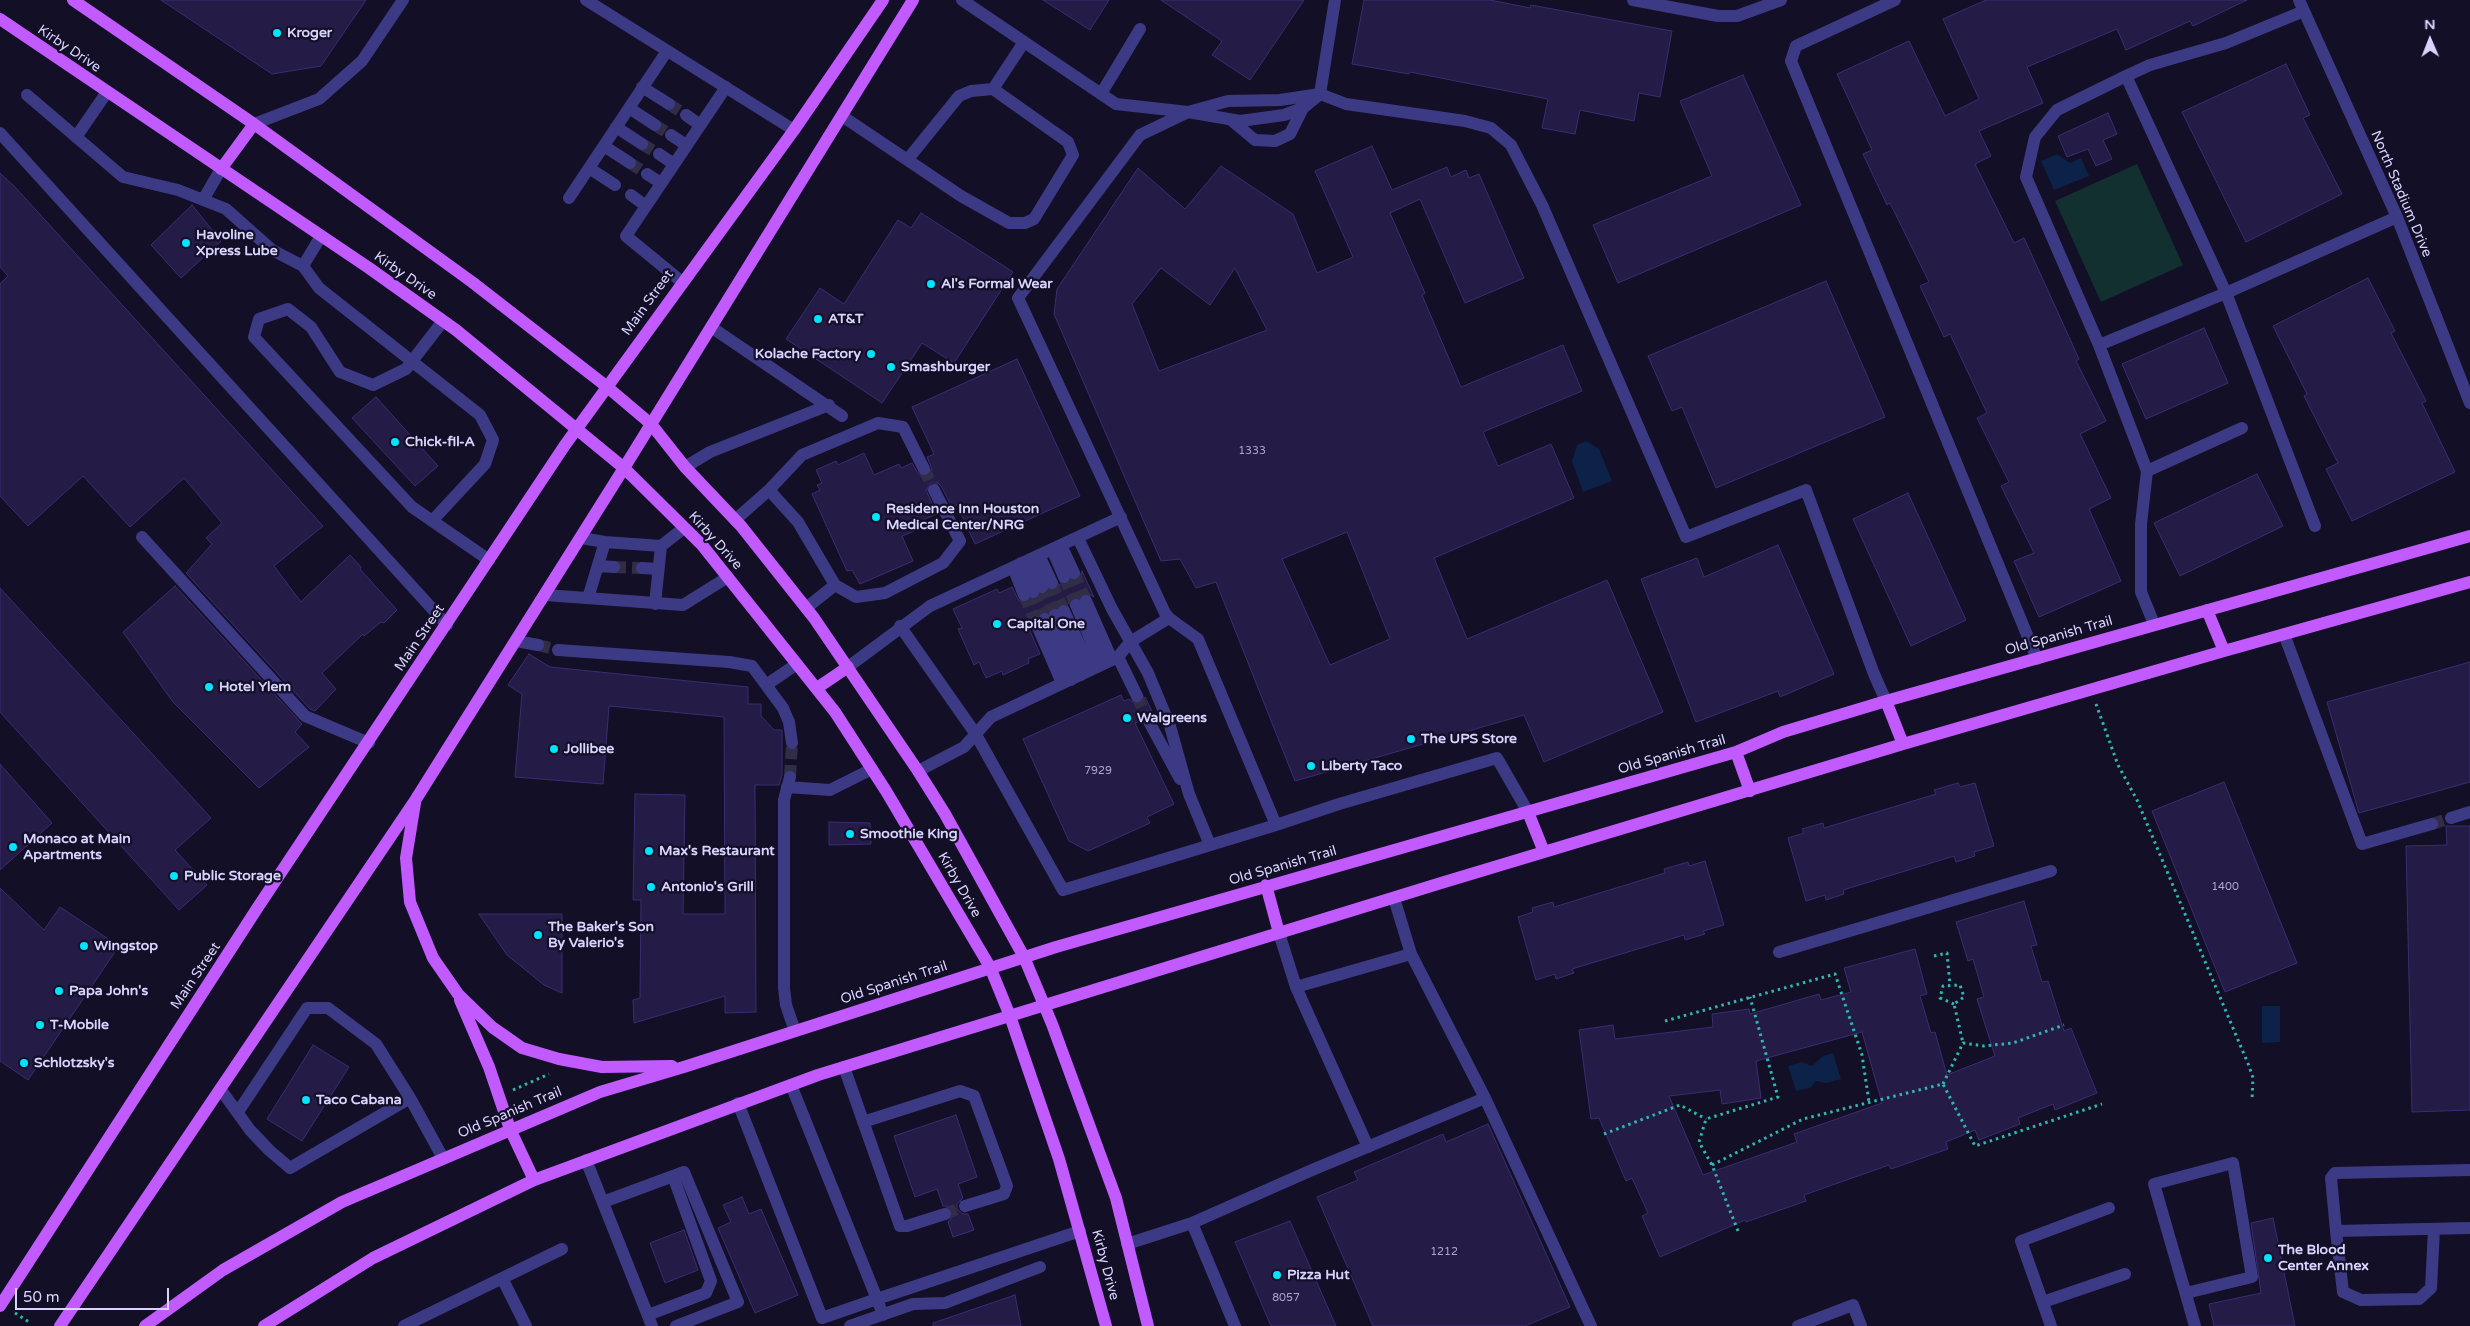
<!DOCTYPE html>
<style>
body{margin:0}
#map{position:relative;width:2470px;height:1326px;overflow:hidden;background:#130f26;font-family:"Varela Round",sans-serif}
canvas{display:block}
.north{position:absolute;left:2405px;top:15px;width:50px;height:50px;-webkit-text-stroke:4px #130f26;paint-order:stroke;rotate:359deg;font-size:14px;font-weight:700;line-height:20px;text-align:center;color:#d9d4ff}
.north::after{content:'';display:block;margin:auto;width:18px;height:22px;background:#d9d4ff;clip-path:polygon(50% 0,100% 100%,50% 72%,0 100%)}
.scale{position:absolute;left:15px;top:1288px;width:154px;height:22px;box-sizing:border-box;border:2px solid #d9d4ff;border-top:0;padding-left:6px;font-size:15px;line-height:18px;white-space:nowrap;color:#d9d4ff;-webkit-text-stroke:4px #130f26;paint-order:stroke}
</style>
<div id="map">
<canvas width="2470" height="1326"></canvas>
<div class="north">N</div>
<div class="scale">50 m</div>
</div>
<script>
const ctx = document.querySelector('canvas').getContext('2d');
ctx.lineJoin = 'round';
function fill(path, color) { ctx.fillStyle = color; ctx.fill(path, 'evenodd'); }
const poly = rows => new Path2D(rows.map(r => 'M' + r).join(''));
function strokePath(path, color, width, dash) { ctx.strokeStyle = color; ctx.lineWidth = width; ctx.lineCap = dash ? 'butt' : 'round'; ctx.setLineDash(dash || []); ctx.stroke(path); }
function label(font, color, halo, rows, align = 'center') {
  ctx.font = font + ' "Varela Round",sans-serif'; ctx.lineWidth = 4.5; ctx.setLineDash([]); ctx.textBaseline = 'middle'; ctx.strokeStyle = halo; ctx.fillStyle = color; for (const [text, x, y, turn = 0] of rows) {
    ctx.save(); ctx.translate(x, y); ctx.rotate((+turn || 0) * Math.PI / 180); ctx.textAlign = isNaN(turn) ? turn : align; if (halo) ctx.strokeText(text, 0, 0); ctx.fillText(text, 0, 0); ctx.restore();
  }
}
fill(poly([
 [2137,164,2183,265,2101,302,2055,201]
]), '#12302f');
fill(poly([
 [2057,154,2070,163,2081,158,2089,176,2054,190,2041,161],
 [1586,441,1599,449,1612,481,1583,492,1572,461,1577,445],
 [2262,1006,2280,1006,2280,1042,2262,1043],
 [1833,1053,1841,1079,1826,1083,1816,1081,1810,1088,1796,1091,1788,1066,1801,1062,1812,1066,1823,1056]
]), '#0c2248');
const building = poly([
 [161,0,366,0,321,66,272,74,161,0],
 [1043,0,1109,0,1090,30,1043,0],
 [1161,0,1304,0,1250,80,1212,55,1222,41,1161,0],
 [1364,0,1490,0,1530,8,1531,5,1672,31,1660,97,1639,93,1634,121,1580,110,1575,134,1542,128,1548,99,1410,72,1409,74,1352,64,1364,0],
 [1986,0,2247,0,2193,26,2190,21,2126,50,2117,29,2027,67,2043,103,1979,131,1991,156,1975,164,2014,243,2024,238,2079,359,2076,361,2106,421,2080,434,2111,498,2089,509,2121,581,2039,617,2014,561,2034,553,2001,486,2009,482,1977,418,1987,413,1950,334,1944,337,1920,286,1929,282,1890,203,1887,205,1863,154,1872,150,1837,74,1909,41,1945,116,1979,99,1943,19,1986,0],
 [2286,64,2310,115,2303,118,2342,194,2246,242,2182,112,2286,64],
 [1743,75,1801,205,1618,283,1593,225,1712,176,1680,101,1743,75],
 [2108,113,2117,134,2103,140,2112,159,2096,166,2088,149,2067,157,2058,136,2108,113],
 [1372,146,1392,190,1447,167,1451,177,1466,170,1469,178,1479,174,1524,278,1465,303,1420,199,1390,213,1425,293,1422,295,1461,387,1563,345,1582,391,1483,432,1498,466,1551,444,1574,498,1434,558,1467,639,1607,580,1663,712,1544,762,1524,715,1295,781,1216,582,1196,588,1180,559,1161,561,1054,314,1057,289,1138,168,1185,209,1221,166,1293,214,1317,273,1353,257,1315,171,1372,146],
 [1161,268,1210,305,1235,268,1267,330,1159,371,1132,304,1161,268],
 [1347,532,1390,639,1330,665,1282,559,1347,532],
 [0,173,16,188,323,526,274,566,301,602,350,555,361,567,360,569,397,610,384,623,381,622,364,636,363,634,322,673,336,689,315,711,310,709,186,573,212,544,206,538,222,523,184,478,130,527,83,476,28,526,0,496,0,284,8,276,0,267,0,173],
 [192,205,221,241,181,278,151,245,192,205],
 [921,213,1013,272,954,363,922,343,882,403,786,339,820,288,844,304,898,220,911,228,921,213],
 [2368,278,2395,331,2391,333,2426,401,2422,403,2455,472,2352,521,2326,469,2338,463,2304,396,2307,394,2273,326,2368,278],
 [1826,281,1885,417,1716,488,1682,407,1672,411,1648,356,1826,281],
 [2204,328,2228,383,2146,419,2122,364,2204,328],
 [1017,359,1080,496,975,544,957,505,952,507,941,486,938,483,931,483,926,490,937,514,925,519,927,526,902,536,913,561,860,584,852,570,847,571,812,494,820,490,817,485,822,483,816,470,836,461,838,465,864,453,874,475,899,464,901,468,912,463,919,475,928,476,932,469,927,457,934,454,912,407,1017,359],
 [376,397,438,466,415,486,352,418,376,397],
 [2257,474,2283,526,2180,576,2154,523,2257,474],
 [1908,493,1966,620,1911,646,1853,519,1908,493],
 [1778,545,1834,674,1780,697,1778,691,1696,722,1641,579,1697,558,1704,577,1778,545],
 [1082,571,1094,597,1087,593,1083,593,1079,598,1072,598,1068,604,1061,603,1048,612,1032,616,1029,619,1028,626,1040,654,1028,659,1029,663,1003,675,1002,671,986,678,979,662,974,665,958,629,962,628,953,609,997,589,999,593,1012,587,1019,601,1026,603,1037,599,1049,590,1056,590,1060,584,1067,585,1071,580,1078,580,1081,577,1082,571],
 [175,586,302,724,295,732,309,747,259,788,173,702,123,632,175,586],
 [0,588,211,818,175,850,207,885,179,910,0,712,0,588],
 [529,654,550,667,748,687,748,704,761,704,761,716,774,730,782,730,782,775,779,785,755,785,756,1012,725,1013,725,996,634,1023,633,1000,640,998,641,900,633,900,635,794,685,795,683,914,725,914,724,717,609,706,603,784,515,777,522,694,508,685,529,654],
 [2470,662,2470,782,2359,813,2327,702,2470,662],
 [1121,695,1124,701,1129,699,1136,704,1141,703,1145,697,1152,711,1143,711,1140,714,1140,721,1135,723,1174,804,1147,817,1150,823,1088,851,1069,841,1023,739,1121,695],
 [0,764,52,823,0,870,0,764],
 [2224,782,2297,963,2225,992,2152,811,2224,782],
 [1958,783,1960,787,1975,783,1994,846,1974,852,1975,856,1956,862,1954,856,1843,890,1844,894,1826,900,1825,895,1806,901,1788,838,1804,833,1802,829,1823,823,1824,828,1936,794,1934,790,1958,783],
 [829,822,870,823,871,844,829,845,829,822],
 [2446,826,2470,826,2470,1110,2412,1112,2406,846,2447,845,2446,826],
 [1705,861,1724,925,1703,931,1705,934,1685,940,1684,935,1572,969,1574,973,1556,979,1555,974,1536,980,1518,917,1533,912,1532,908,1553,902,1554,907,1665,873,1664,869,1688,862,1689,866,1705,861],
 [0,888,44,930,60,907,119,946,28,1080,0,1061,0,888],
 [2024,901,2037,945,2031,946,2042,982,2048,981,2064,1031,2071,1028,2097,1093,2055,1110,2053,1104,2018,1118,2020,1124,1979,1140,1975,1130,1946,1142,1948,1149,1891,1169,1889,1165,1804,1195,1806,1201,1746,1222,1745,1220,1660,1257,1642,1216,1648,1213,1632,1178,1626,1181,1599,1118,1591,1119,1579,1030,1613,1025,1615,1039,1713,1027,1712,1014,1749,1009,1750,1014,1819,994,1821,1000,1851,992,1844,968,1915,949,1927,994,1920,996,1931,1033,1935,1032,1947,1075,1995,1056,1977,999,1984,997,1973,959,1968,961,1956,922,2024,901],
 [1862,1032,1882,1103,1794,1134,1797,1142,1703,1175,1669,1096,1720,1090,1722,1104,1761,1098,1756,1061,1862,1032],
 [479,914,562,914,562,993,544,985,507,955,479,914],
 [313,1045,349,1067,302,1141,267,1119,313,1045],
 [956,1115,977,1177,958,1184,963,1198,957,1204,957,1209,963,1214,968,1214,974,1230,953,1237,948,1222,953,1216,953,1211,947,1206,943,1206,937,1189,915,1197,894,1136,956,1115],
 [1488,1124,1570,1307,1525,1326,1373,1326,1317,1197,1358,1180,1354,1172,1443,1134,1446,1142,1488,1124],
 [742,1197,749,1214,761,1209,798,1295,755,1313,718,1228,731,1222,723,1205,742,1197],
 [2273,1218,2295,1326,2214,1326,2209,1304,2261,1293,2251,1223,2273,1218],
 [1290,1221,1336,1326,1271,1326,1235,1242,1290,1221],
 [684,1230,698,1270,665,1283,650,1243,684,1230],
 [1015,1295,1021,1326,933,1326,933,1323,1015,1295]
]);
fill(building, '#241b47');
strokePath(building, '#3b2d73', 1);
strokePath(poly([
 [669,104,686,115],
 [655,125,671,135],
 [642,144,659,154],
 [630,163,647,174],
 [924,469,934,490],
 [614,567,642,568],
 [1074,573,1086,601],
 [1064,577,1076,605],
 [1052,583,1064,611],
 [1042,587,1055,615],
 [1033,592,1045,619],
 [1024,595,1036,623],
 [538,645,558,650],
 [1137,696,1147,718],
 [790,777,792,743],
 [2432,824,2451,818],
 [945,1214,965,1206]
]), '#312d47', 12, [12, 6]);
strokePath(poly([
 [2096,704,2118,765,2137,800,2249,1066,2253,1078,2252,1100],
 [1934,956,1947,953,1950,985],
 [1954,1004,1940,998,1943,986,1960,985,1964,997,1954,1004,1963,1043],
 [1665,1021,1835,974,1862,1055,1869,1102],
 [1943,1084,1963,1043,1984,1046,2013,1043,2064,1025],
 [513,1090,549,1074],
 [1604,1134,1680,1105,1706,1119],
 [1712,1165,1803,1119,1943,1084,1975,1146,2102,1104],
 [1738,1231,1712,1165,1699,1142,1706,1119,1778,1097,1750,997],
 [15,1313,29,1322]
]), '#2fb8b0', 3, [2.5, 4]);
strokePath(poly([
 [586,0,794,130],
 [962,0,1116,104,1188,112,1240,121,1284,115,1303,108,1320,94,1335,0],
 [1633,0,1718,16,1737,16,1781,0],
 [1895,0,1796,46,1791,61,2037,659],
 [2299,0,2397,217,2470,403],
 [2126,76,2150,65,2226,43,2304,11],
 [642,87,669,104],
 [1101,94,1140,29],
 [27,95,123,177,178,190,226,209,272,250,303,266,319,288,480,415,493,440,485,464,432,521],
 [629,108,655,125],
 [686,115,700,125],
 [842,116,961,196,1009,223,1025,223,1034,219,1073,155,1068,142,993,89,1024,42],
 [1231,120,1255,140,1275,141,1290,134,1303,108],
 [254,124,319,99,362,61,403,0],
 [616,127,642,144],
 [0,133,447,625],
 [671,135,686,145],
 [76,137,107,92],
 [604,146,630,163],
 [659,154,674,164],
 [908,159,959,96,971,91,993,89],
 [589,168,615,185],
 [647,174,661,183],
 [631,195,646,206],
 [569,198,667,51],
 [203,200,221,169],
 [303,266,321,236],
 [682,282,626,236,726,87],
 [443,321,406,369,373,385,340,372,311,327,288,309,259,319,254,337,412,507,489,560],
 [711,327,842,416],
 [2099,345,2226,293,2397,217],
 [685,467,710,452,829,405],
 [2147,471,2242,428],
 [769,490,802,455,878,423,903,427,924,469],
 [735,520,769,490,798,522,835,585,806,608],
 [142,537,305,716,369,743],
 [581,538,605,542,588,598],
 [1078,538,1112,609,1148,673,1170,726,1189,794,1210,845],
 [605,542,661,546,684,528],
 [1061,545,1074,573],
 [1052,549,1064,577],
 [1039,555,1052,583],
 [1030,559,1042,587],
 [1021,563,1033,592],
 [598,566,614,567],
 [1013,567,1024,595],
 [642,568,658,569],
 [835,585,856,597,885,593,943,563,960,541,934,490],
 [545,595,683,605,728,577],
 [1086,601,1112,660],
 [655,604,661,546],
 [1076,605,1101,665],
 [1064,611,1091,670],
 [1055,615,1081,675],
 [1045,619,1071,680],
 [1036,623,1062,683],
 [2154,624,2141,592,2141,524,2147,471,2099,345,2026,177,2035,137,2057,110,2126,76,2226,293,2315,526],
 [900,626,975,733,1063,890,1276,825],
 [2284,634,2362,844,2432,824],
 [516,641,538,645],
 [558,650,729,662,752,666,783,708,789,722,792,743],
 [1118,657,1137,696],
 [848,667,930,606,1121,517],
 [766,685,797,664],
 [1147,718,1180,779],
 [918,771,964,747,991,717,1118,657,1130,642,1169,618],
 [790,777,784,800,784,988,786,1005,795,1031],
 [787,787,830,790,872,769],
 [1528,812,1497,758,1339,804,1276,825,1198,639,1169,618,1165,613,1018,298,1140,135,1188,112,1228,101,1280,100,1320,94,1346,104,1465,121,1491,128,1511,145,1542,205,1686,537,1806,490,1874,674,1886,701],
 [2451,818,2470,812],
 [1394,898,1411,954],
 [1279,933,1296,987,1368,1147],
 [1779,952,2051,871],
 [1296,987,1411,954,1485,1098,1591,1326],
 [844,1067,900,1226,907,1226,945,1214],
 [791,1085,877,1299,1080,1231],
 [221,1090,250,1130,269,1150,290,1168,410,1098,443,1158],
 [738,1103,822,1318,877,1299,883,1315],
 [238,1112,307,1008,328,1008,376,1044,410,1098],
 [863,1122,960,1091,974,1096,1007,1186,1004,1194,965,1206],
 [586,1160,652,1326],
 [2470,1170,2335,1173,2331,1178,2336,1231,2470,1228],
 [603,1202,684,1172,738,1302,676,1326],
 [1192,1223,1235,1326],
 [2336,1231,2343,1292,2361,1300,2419,1299,2431,1288,2434,1229],
 [1127,1244,1192,1223,1312,1170,1485,1098],
 [502,1278,526,1326],
 [2186,1293,2252,1277,2233,1163,2154,1184,2195,1326],
 [2043,1302,2125,1274],
 [648,1315,706,1293,711,1281,673,1176],
 [404,1326,562,1249],
 [850,1326,913,1304,945,1303,1040,1267],
 [1798,1326,1853,1305,1861,1326],
 [2051,1326,2021,1241,2109,1208]
]), '#3d3a85', 12);
strokePath(poly([
 [73,0,254,124,472,282,606,386,651,424,685,467,741,526,814,618,918,771,945,814,1024,957,1052,1024,1116,1198,1148,1326],
 [0,19,369,268,456,330,624,468,702,545,835,712,886,791,990,967,1010,1016,1059,1159,1106,1326],
 [221,169,254,124],
 [2207,610,2224,651],
 [817,688,848,667],
 [1886,701,1903,744],
 [1736,752,1750,791],
 [415,803,406,858,410,902,433,958,458,994,492,1027,522,1048,559,1059,602,1067,672,1066],
 [1528,812,1544,852],
 [1266,885,1279,933],
 [460,1000,489,1067,510,1129,534,1180],
 [0,1306,258,907,565,445,794,130,883,0],
 [60,1326,416,799,624,468,913,0],
 [145,1326,223,1270,342,1202,600,1092,687,1066,1056,947,1736,752,1783,732,1886,701,2470,536],
 [264,1326,373,1258,534,1180,818,1075,1441,883,1903,744,2224,651,2470,582]
]), '#c25bff', 12);
for (const [x, y, r, color] of [
 [277,33,5,"#00e5ff"],
 [186,243,5,"#00e5ff"],
 [931,284,5,"#00e5ff"],
 [818,319,5,"#00e5ff"],
 [871,354,5,"#00e5ff"],
 [891,367,5,"#00e5ff"],
 [395,442,5,"#00e5ff"],
 [876,517,5,"#00e5ff"],
 [997,624,5,"#00e5ff"],
 [209,687,5,"#00e5ff"],
 [1127,718,5,"#00e5ff"],
 [1411,739,5,"#00e5ff"],
 [554,749,5,"#00e5ff"],
 [1311,766,5,"#00e5ff"],
 [850,834,5,"#00e5ff"],
 [13,847,5,"#00e5ff"],
 [649,851,5,"#00e5ff"],
 [174,876,5,"#00e5ff"],
 [651,887,5,"#00e5ff"],
 [538,935,5,"#00e5ff"],
 [84,946,5,"#00e5ff"],
 [59,991,5,"#00e5ff"],
 [40,1025,5,"#00e5ff"],
 [24,1063,5,"#00e5ff"],
 [306,1100,5,"#00e5ff"],
 [2268,1258,5,"#00e5ff"],
 [1277,1275,5,"#00e5ff"]
]) { const dot = new Path2D(); dot.arc(x, y, r, 0, 2 * Math.PI); ctx.fillStyle = color; ctx.fill(dot); strokePath(dot, '#130f26', 2); }
label('11px', '#aca6d1', null, [
 ["1333",1252,451],
 ["7929",1098,771],
 ["1400",2225,887],
 ["1212",1444,1252],
 ["8057",1286,1298]
]);
label('bold 14px', '#d9d4ff', '#130f26', [
 ["Kroger",287,33],
 ["Havoline",196,235],
 ["Xpress Lube",196,251],
 ["Al's Formal Wear",941,284],
 ["AT&T",828,319],
 ["Kolache Factory",861,354,"right"],
 ["Smashburger",901,367],
 ["Chick-fil-A",405,442],
 ["Residence Inn Houston",886,509],
 ["Medical Center/NRG",886,525],
 ["Capital One",1007,624],
 ["Hotel Ylem",219,687],
 ["Walgreens",1137,718],
 ["The UPS Store",1421,739],
 ["Jollibee",564,749],
 ["Liberty Taco",1321,766],
 ["Smoothie King",860,834],
 ["Monaco at Main",23,839],
 ["Apartments",23,855],
 ["Max's Restaurant",659,851],
 ["Public Storage",184,876],
 ["Antonio's Grill",661,887],
 ["The Baker's Son",548,927],
 ["By Valerio's",548,943],
 ["Wingstop",94,946],
 ["Papa John's",69,991],
 ["T-Mobile",50,1025],
 ["Schlotzsky's",34,1063],
 ["Taco Cabana",316,1100],
 ["The Blood",2278,1250],
 ["Center Annex",2278,1266],
 ["Pizza Hut",1287,1275]
], 'left');
label('14px', '#d9d4ff', '#130f26', [
 ["Kirby Drive",69,49,34],
 ["North Stadium Drive",2401,194,67],
 ["Kirby Drive",405,276,35],
 ["Main Street",648,303,-54],
 ["Kirby Drive",715,541,48],
 ["Old Spanish Trail",2059,636,-16],
 ["Main Street",420,638,-56],
 ["Old Spanish Trail",1672,755,-16],
 ["Old Spanish Trail",1283,866,-16],
 ["Kirby Drive",959,885,60],
 ["Main Street",196,976,-56],
 ["Old Spanish Trail",894,983,-18],
 ["Old Spanish Trail",510,1113,-23],
 ["Kirby Drive",1105,1265,75]
]);
</script>
